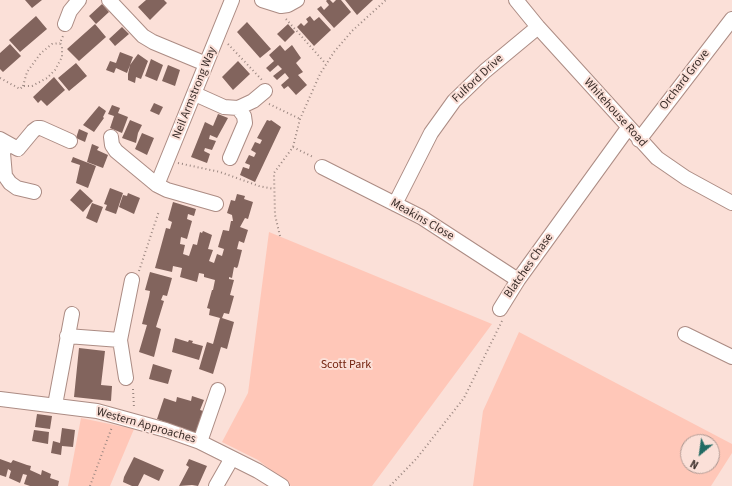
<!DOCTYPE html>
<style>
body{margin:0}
#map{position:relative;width:732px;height:486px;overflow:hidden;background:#fbe0d8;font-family:"Source Sans 3",sans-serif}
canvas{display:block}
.north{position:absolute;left:680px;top:434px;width:40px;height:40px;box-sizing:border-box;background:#fbe0d8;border:1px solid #ad9892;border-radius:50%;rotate:209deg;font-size:11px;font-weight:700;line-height:16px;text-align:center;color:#392c28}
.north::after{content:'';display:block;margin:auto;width:14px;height:18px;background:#226b63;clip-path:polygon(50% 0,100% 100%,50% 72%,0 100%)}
</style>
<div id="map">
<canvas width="732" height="486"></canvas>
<div class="north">N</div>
</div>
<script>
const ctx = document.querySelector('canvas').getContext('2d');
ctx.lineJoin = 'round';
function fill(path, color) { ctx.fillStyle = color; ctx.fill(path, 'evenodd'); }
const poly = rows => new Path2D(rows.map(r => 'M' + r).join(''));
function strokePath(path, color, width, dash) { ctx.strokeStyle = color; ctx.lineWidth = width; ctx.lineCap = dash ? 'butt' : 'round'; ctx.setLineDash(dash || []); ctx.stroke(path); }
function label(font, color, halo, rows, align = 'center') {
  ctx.font = font + ' "Source Sans 3",sans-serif'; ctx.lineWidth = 4; ctx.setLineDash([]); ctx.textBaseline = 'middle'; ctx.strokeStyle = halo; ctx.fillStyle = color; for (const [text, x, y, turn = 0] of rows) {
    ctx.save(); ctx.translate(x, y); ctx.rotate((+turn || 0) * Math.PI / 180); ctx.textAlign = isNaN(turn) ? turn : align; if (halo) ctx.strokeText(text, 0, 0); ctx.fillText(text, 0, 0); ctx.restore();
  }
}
fill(poly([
 [269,232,492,324,372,486,291,486,258,460,222,442,248,393],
 [519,332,732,444,732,453,711,486,473,486,483,411],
 [688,442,712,442,712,466,688,466],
 [81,418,134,429,110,486,68,486]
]), '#ffc7b8');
fill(poly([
 [25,0,42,0,32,8],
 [146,0,164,0,167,3,150,20,138,7],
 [327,0,330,0,333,3,336,0,341,0,351,12,334,28,317,9,321,6,324,10,329,5,326,1],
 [345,0,373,0,357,15],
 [102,4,109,12,96,24,89,16],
 [36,16,47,29,20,52,9,40],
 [310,16,314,21,319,17,331,30,314,46,297,27,301,23,304,26,308,22,306,19],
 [247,22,271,49,260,58,237,32],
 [95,24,106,37,79,61,67,49],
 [288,24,295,32,285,42,277,34],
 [122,27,129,34,115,46,109,39],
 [10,44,21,56,3,72,0,69,0,53],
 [280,45,285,51,292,45,301,58,296,63,303,72,298,75,307,85,296,95,288,86,284,89,281,85,289,78,285,73,277,80,273,76,282,69,278,65,270,72,266,68,274,61,269,55],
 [120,52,133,57,127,73,116,68,114,73,106,70,110,61,116,63],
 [138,54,148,61,141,79,136,77,135,83,128,80,128,74,130,65],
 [151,59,163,65,157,81,145,76],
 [238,61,250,74,233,90,222,77],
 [76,63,87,76,69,91,58,78],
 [168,65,180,70,175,86,162,81],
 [54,77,65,90,47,106,41,100,38,103,33,97],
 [154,103,163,107,159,115,150,111],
 [112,105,120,108,118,113,128,117,122,133,110,128,114,116,108,114],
 [99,106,106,111,103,117,104,118,94,132,83,125],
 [218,114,228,118,217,138,210,135,209,139,216,141,212,150,205,148,204,151,210,154,207,163,191,157,205,122,213,126],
 [130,120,142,125,138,133,136,143,122,138],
 [267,120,270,121,271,120,281,127,255,182,240,175,243,167,249,169,250,165,245,163,249,155,254,157,256,153,251,150,255,142,260,144,262,140,257,138],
 [79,129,88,133,85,142,76,138],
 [142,133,154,138,147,155,135,149],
 [92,144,99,147,97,150,108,155,103,168,87,162],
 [73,157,96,166,88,188,76,183,80,165,71,162],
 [110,188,123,193,116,214,105,210,107,205,104,204],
 [80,189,93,201,83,212,70,200],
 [128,193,140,198,134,214,119,207,123,195,127,196],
 [237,194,245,196,244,199,253,202,248,219,245,218,240,227,248,230,244,243,239,241,237,249,242,250,238,266,237,268,234,267,232,278,229,277,229,279,234,280,230,295,234,296,229,314,224,313,222,318,234,322,227,349,221,347,213,374,199,369,207,342,213,344,220,318,209,315,210,309,207,308,212,290,213,290,215,280,204,277,204,274,199,273,197,282,180,277,182,268,173,266,172,272,155,268,166,228,170,229,172,222,168,220,173,202,196,209,194,216,188,214,187,219,192,221,187,239,181,237,180,244,185,245,183,254,189,256,193,244,197,245,200,232,202,233,203,231,212,235,208,249,213,250,209,261,214,263,217,254,222,256,224,249,218,247,223,230,229,231,231,221,233,221,232,215,227,213,231,200,235,201],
 [92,203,103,207,97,223,86,218],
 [150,272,172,278,167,296,163,295,161,300,164,301,156,327,161,329,154,357,139,352,147,325,142,324,149,297,150,291,145,290],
 [175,338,188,342,189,340,193,341,192,343,203,346,199,360,172,352],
 [79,348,105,351,101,385,112,386,111,401,74,397],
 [153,364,172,370,168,384,149,379],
 [192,396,204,400,200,410,206,412,198,434,157,419,164,398,176,402,177,397,191,401],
 [37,414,52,416,50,429,35,427],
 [62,428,75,430,73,447,62,446,61,455,51,453,53,441,60,443],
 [34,430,49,432,48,444,32,441],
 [134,457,164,470,159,481,144,474,138,486,132,486,123,482,124,477],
 [0,459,11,463,13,460,27,465,31,466,30,470,41,475,42,470,51,474,50,478,59,481,58,486,30,486,24,484,27,475,23,474,20,483,9,478,11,471,8,469,6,477,0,475],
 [189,459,207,466,198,486,192,485,179,486,189,467,186,465]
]), '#82645d');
const minor = poly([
 [109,0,143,36,153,42,206,64],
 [262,0,281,6,288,5,297,0],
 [516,0,538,27,657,158,686,178,732,203],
 [65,24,70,11,79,0],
 [195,94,224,107,238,108,253,101,265,91],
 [111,137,112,145,116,151,157,185,167,190,216,204],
 [0,139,18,149,33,131,37,128,41,128,70,141],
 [639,140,732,19],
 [7,143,3,153,5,176,10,183,17,188,34,192],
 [230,158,245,123,244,116,238,108],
 [322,167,421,217,518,280],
 [157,185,232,0],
 [395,204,431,133,454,101,485,71,538,27],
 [500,309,518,280,628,128],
 [685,334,732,357],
 [67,336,120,340],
 [126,378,120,340,132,280],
 [0,399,97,411,166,430,200,442,258,471,282,486],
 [55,405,72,314],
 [200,442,218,390],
 [216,486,232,458]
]);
strokePath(minor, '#ac8c84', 16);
strokePath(poly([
 [286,19,326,64],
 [228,44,262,80],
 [0,78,20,89,23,86,32,86,47,78,55,70,62,57,62,47,60,43,63,36],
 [23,86,27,72,41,53,52,44,60,43],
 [269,104,300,119],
 [293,147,313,157],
 [178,163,220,172,259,186,274,189],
 [280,236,275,215,274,173,293,147,300,119,320,74,334,52,352,31,386,0],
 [139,271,159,211],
 [133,389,134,408],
 [90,486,112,427],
 [390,486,417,458,464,398,502,321]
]), '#9b8781', 2, [1, 3]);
strokePath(minor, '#fff', 14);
label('12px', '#392c28', '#fbe0d8', [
 ["Fulford Drive",478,79,-43],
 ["Orchard Grove",685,80,-52],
 ["Neil Armstrong Way",195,93,-68],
 ["Whitehouse Road",615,113,48],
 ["Meakins Close",422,220,30],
 ["Blatches Chase",529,266,-55],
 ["Western Approaches",146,426,16]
]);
label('12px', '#732410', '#fbe0d8', [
 ["Scott Park",346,365]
]);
</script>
